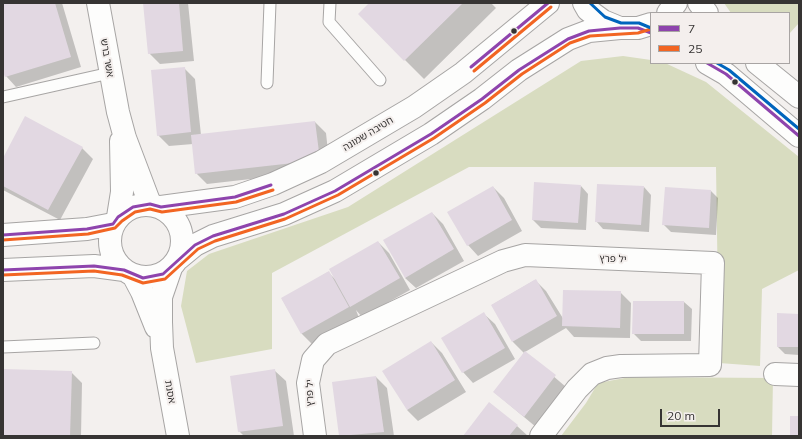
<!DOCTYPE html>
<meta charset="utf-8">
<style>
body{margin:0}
#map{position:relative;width:802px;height:439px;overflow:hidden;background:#f3f0ee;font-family:Mulish,sans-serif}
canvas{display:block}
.frame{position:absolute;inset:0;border:4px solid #363433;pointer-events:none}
.legend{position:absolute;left:650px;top:12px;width:140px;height:52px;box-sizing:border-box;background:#f4efed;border:1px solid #a8a4a3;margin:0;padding:5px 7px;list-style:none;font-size:12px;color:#363433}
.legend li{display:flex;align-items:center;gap:8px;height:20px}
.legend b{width:20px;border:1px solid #a8a4a3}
.scale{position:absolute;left:660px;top:409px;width:60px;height:18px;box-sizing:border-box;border:2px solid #363433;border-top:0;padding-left:5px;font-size:12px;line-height:14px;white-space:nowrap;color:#363433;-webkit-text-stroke:3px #f4efed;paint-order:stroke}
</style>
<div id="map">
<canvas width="802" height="439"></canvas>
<div class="frame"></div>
<ul class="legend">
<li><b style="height:5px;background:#8e44ad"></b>7</li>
<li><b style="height:5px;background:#f26522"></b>25</li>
</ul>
<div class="scale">20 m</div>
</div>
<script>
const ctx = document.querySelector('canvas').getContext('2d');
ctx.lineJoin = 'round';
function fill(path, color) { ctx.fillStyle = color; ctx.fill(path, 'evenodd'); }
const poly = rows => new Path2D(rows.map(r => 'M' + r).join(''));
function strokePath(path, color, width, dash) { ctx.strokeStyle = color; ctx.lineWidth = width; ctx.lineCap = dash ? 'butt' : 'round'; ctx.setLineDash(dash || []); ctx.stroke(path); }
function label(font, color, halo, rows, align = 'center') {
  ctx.font = font + ' Mulish,"Noto Sans Hebrew",sans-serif'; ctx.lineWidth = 4; ctx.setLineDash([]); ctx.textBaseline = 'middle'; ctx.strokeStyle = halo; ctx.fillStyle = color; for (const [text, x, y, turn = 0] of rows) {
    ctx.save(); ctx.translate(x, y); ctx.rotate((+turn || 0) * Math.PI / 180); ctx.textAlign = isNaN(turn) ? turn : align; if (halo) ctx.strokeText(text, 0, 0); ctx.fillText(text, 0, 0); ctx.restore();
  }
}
fill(poly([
 [724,3,799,3,799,23,789,34,789,13,731,13],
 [623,56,651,60,651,63,665,63,706,82,799,157,799,270,762,289,760,366,719,363,716,167,469,167,272,273,272,349,196,363,181,306,187,271,209,254,348,207,581,61],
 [630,377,773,378,772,436,561,436,586,403,598,383]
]), '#d8dcc0');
fill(poly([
 [7,3,62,3,81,67,16,87,6,76,3,68,3,4],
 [144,3,188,3,194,61,160,64,149,53],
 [371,3,491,3,496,8,424,79,405,60],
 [184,68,195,79,201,135,315,122,326,133,330,170,207,184,196,173,193,144,169,146,158,135],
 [82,148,93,159,60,220,3,190,3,160],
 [581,186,588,194,586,230,541,228,533,220],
 [493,187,504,198,522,231,478,256,468,245],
 [644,187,651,195,649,232,603,229,596,221],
 [711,191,718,198,716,235,671,232,663,224],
 [432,213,443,224,464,261,416,288,405,278],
 [378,242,389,253,410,290,362,317,356,310,359,318,313,345,302,334,282,299,328,272,335,279],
 [535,280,546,291,564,320,620,292,631,303,630,338,574,337,566,328,525,352,566,387,536,427,494,392,524,353,513,342,492,305],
 [684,302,692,309,691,341,641,341,633,333],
 [484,314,495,324,515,359,473,383,463,372],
 [799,315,799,355,785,354,778,347],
 [431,342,442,353,466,392,418,421,407,410],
 [275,371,286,381,294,436,244,436,239,431],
 [71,372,82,383,81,436,3,436,3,412],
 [376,377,387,388,394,436,340,436,333,383],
 [517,426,528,436,464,436]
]), '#0003');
fill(poly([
 [3,3,55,3,71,57,5,77,3,72],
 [143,3,179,3,183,51,148,54],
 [369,3,463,3,404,61,358,14],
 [185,67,191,132,157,136,151,70],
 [25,116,83,147,48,210,3,186,3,158],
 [315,121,320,160,195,174,191,135],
 [534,182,581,185,578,223,532,220],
 [597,184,644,186,641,225,595,222],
 [493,186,512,220,467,246,447,212],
 [665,187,711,190,709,228,662,225],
 [432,212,454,249,405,278,383,240],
 [378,241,400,278,350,307,329,269],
 [329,271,349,307,301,334,281,298],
 [536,279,557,316,512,342,491,305],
 [563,290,621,291,620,328,562,326],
 [633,301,684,301,684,334,632,334],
 [484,312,505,348,462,373,441,338],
 [777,313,799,314,799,347,777,347],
 [431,341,455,380,407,410,382,371],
 [525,351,556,375,524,417,493,392],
 [3,369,72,371,70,436,3,436],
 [275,369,283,426,238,432,230,376],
 [376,376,384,432,339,436,332,382],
 [489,402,518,425,509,436,463,436],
 [790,416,799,416,799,436,790,436]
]), '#e2d8e2');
const service = poly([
 [330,3,329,22,380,80],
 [267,83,270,3],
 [3,97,110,73],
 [3,347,94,343]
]);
const minor = poly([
 [98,3,118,112,125,138,150,204],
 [118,217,122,192,121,141],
 [775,374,799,375],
 [315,436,308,383,313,360,327,344,503,261,525,255,713,263,710,365,621,366,607,368,592,374,577,389,541,436]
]);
const tertiary = poly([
 [584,3,588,10,603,21,620,28,638,28,651,24],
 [699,3,707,13],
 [668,13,676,3],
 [707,63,726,74,799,136],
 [757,63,799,97],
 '110 241a36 36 0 1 1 72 0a36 36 0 1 1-72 0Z',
 [161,207,235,197,273,184,321,162,414,107,463,73,548,3],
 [3,235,87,229,113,224],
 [178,259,195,245,213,236,284,214,335,191,431,134,482,99,519,70,568,39,589,31,620,28],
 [171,268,161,297,161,322,162,348,178,436],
 [3,270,94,266,124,270],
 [133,275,142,292,156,327]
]);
strokePath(service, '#a7a5a4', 13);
strokePath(minor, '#a7a5a4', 24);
strokePath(tertiary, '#a7a5a4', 24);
strokePath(service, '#fdfdfc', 11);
strokePath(minor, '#fdfdfc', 22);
strokePath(tertiary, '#fdfdfc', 22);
strokePath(poly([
 [707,63,726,74,799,136],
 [471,67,548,3],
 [3,235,87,229,113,224,118,217,133,207,150,204,161,207,235,197,271,185],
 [3,270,94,266,124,270,143,278,163,274,195,245,213,236,284,214,335,191,431,134,482,99,519,70,568,39,589,31,620,28,638,28,651,33]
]), '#8e44ad', 3);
strokePath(poly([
 [474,71,551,7],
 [3,240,88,234,115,228,122,221,135,212,150,209,162,212,236,202,273,190],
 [3,275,94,271,122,275,143,283,165,279,198,249,215,241,285,219,338,195,434,138,485,103,522,74,570,43,590,36,638,33,651,29]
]), '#f26522', 3);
strokePath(poly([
 [590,3,605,17,621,23,639,23,651,28],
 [717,63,729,70,799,129]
]), '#0065bd', 3);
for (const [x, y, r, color] of [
 [514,31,3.5,"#363433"],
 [735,82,3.5,"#363433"],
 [376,173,3.5,"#363433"]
]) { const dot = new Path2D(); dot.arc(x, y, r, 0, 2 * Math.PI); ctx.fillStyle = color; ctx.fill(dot); strokePath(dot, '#f4efed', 1.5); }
label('10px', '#363433', '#f4efed', [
 ["אשר ברש",107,58,80],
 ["חטיבה שמונה",368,134,-31],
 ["יל פרץ",613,259,2],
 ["אסנת",170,392,80],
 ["יל פרץ",310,393,-91]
]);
</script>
